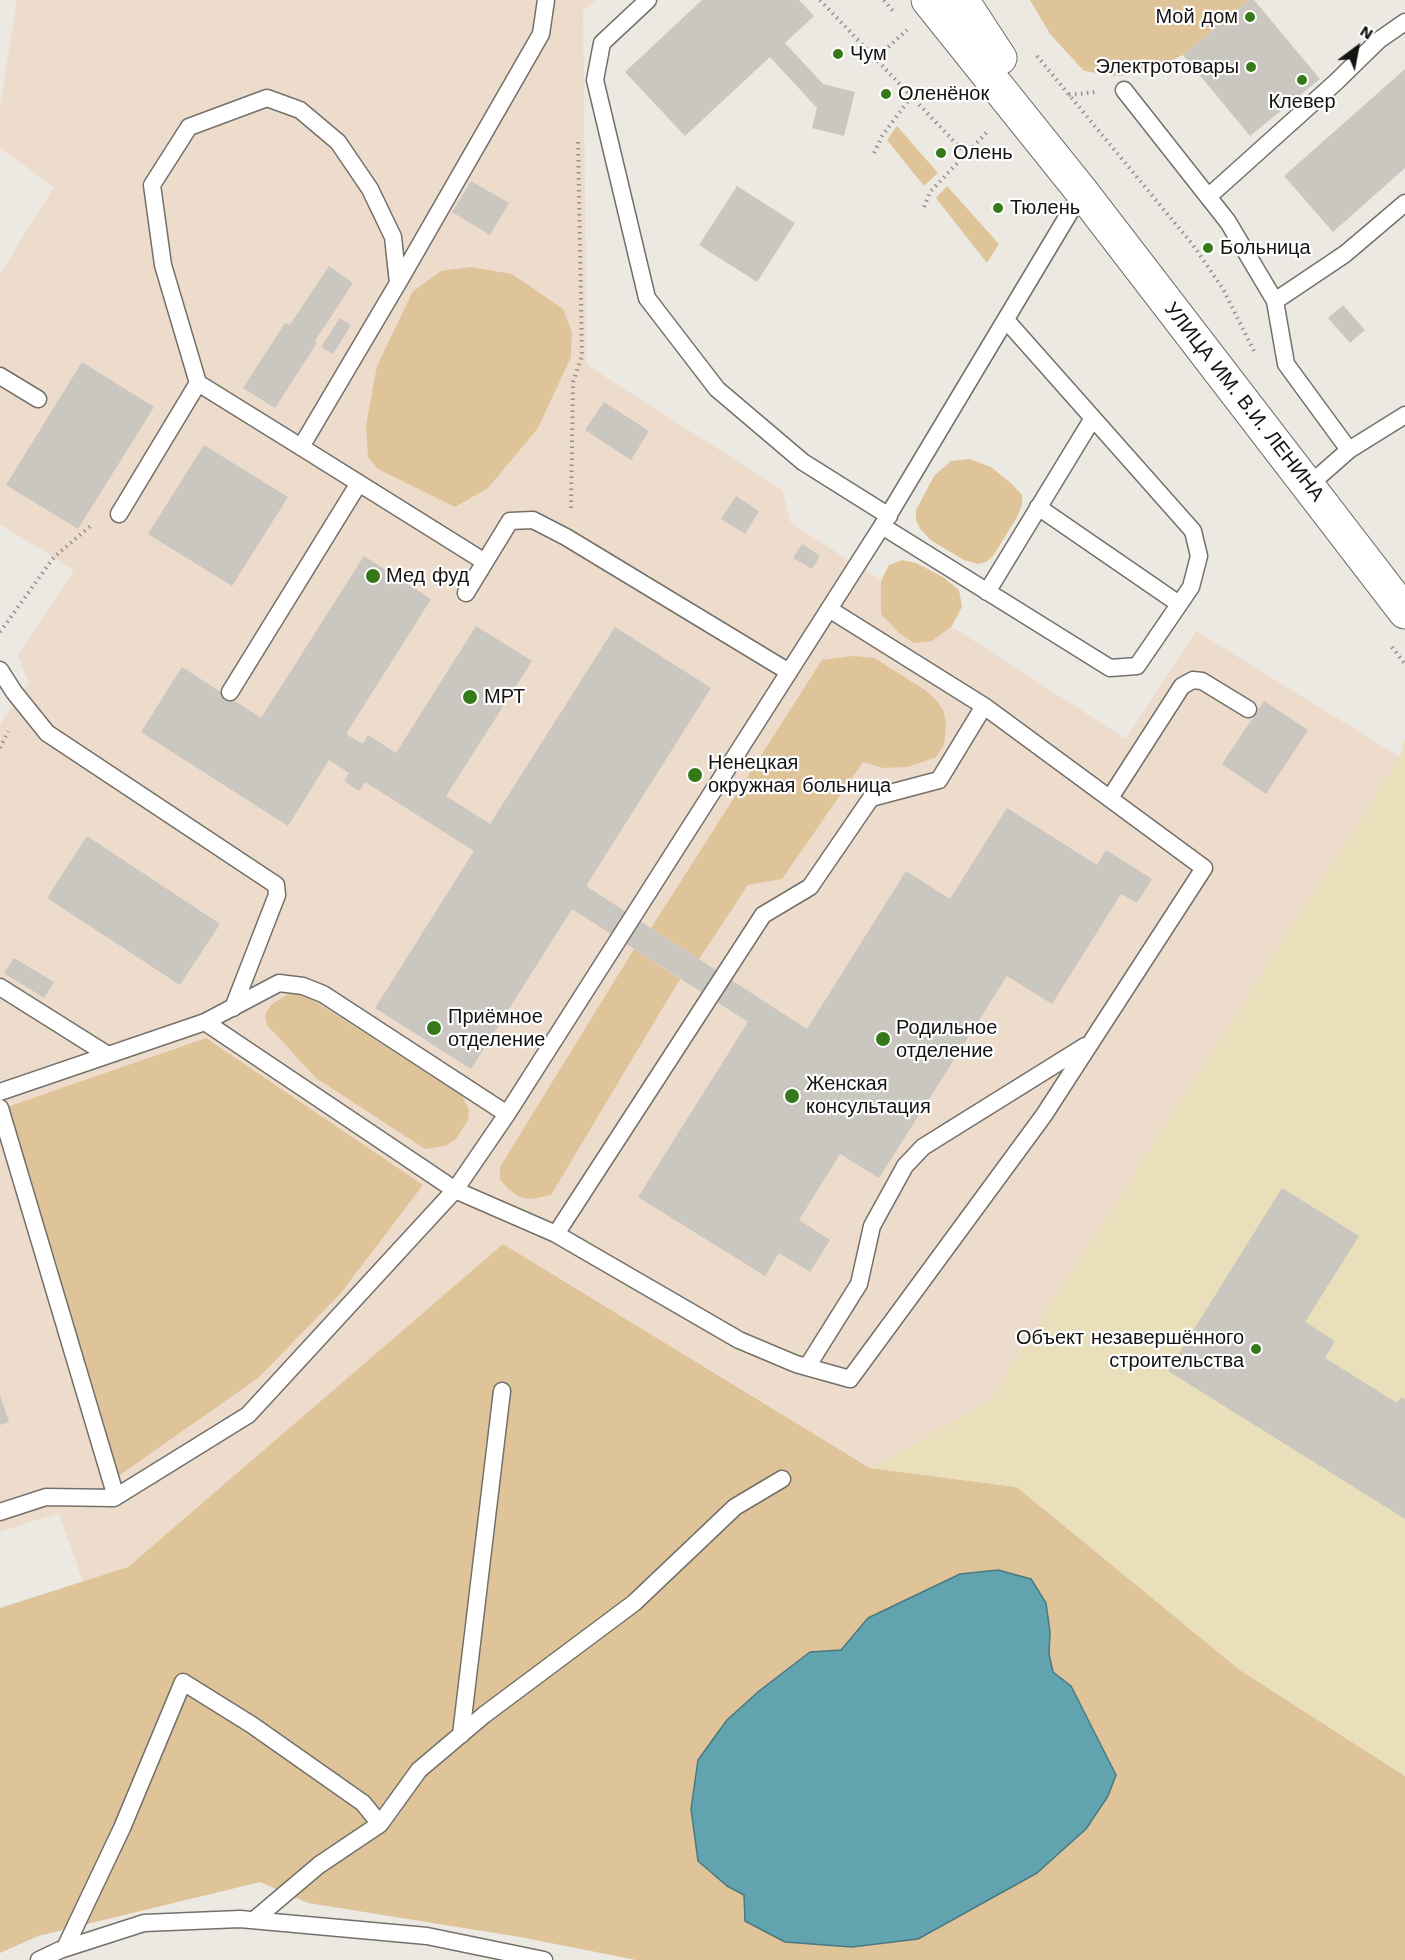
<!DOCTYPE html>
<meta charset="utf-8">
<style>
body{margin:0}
#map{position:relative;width:1405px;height:1960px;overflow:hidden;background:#ece9e3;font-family:"Work Sans",sans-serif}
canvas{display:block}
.north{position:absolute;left:1327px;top:18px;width:60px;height:60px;-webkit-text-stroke:4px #fff;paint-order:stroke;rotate:32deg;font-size:16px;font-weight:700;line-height:24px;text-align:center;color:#161412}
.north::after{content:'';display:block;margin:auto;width:21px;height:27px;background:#161412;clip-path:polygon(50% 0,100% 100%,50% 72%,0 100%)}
</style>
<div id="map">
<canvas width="1405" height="1960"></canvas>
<div class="north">N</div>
</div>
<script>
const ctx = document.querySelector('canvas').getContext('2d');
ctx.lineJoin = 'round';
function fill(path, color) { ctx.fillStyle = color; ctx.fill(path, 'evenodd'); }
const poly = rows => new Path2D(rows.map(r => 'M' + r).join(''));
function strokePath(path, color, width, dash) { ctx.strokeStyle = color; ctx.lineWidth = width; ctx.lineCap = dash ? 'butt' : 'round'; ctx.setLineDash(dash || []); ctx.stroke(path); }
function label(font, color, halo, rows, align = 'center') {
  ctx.font = font + ' "Work Sans",sans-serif'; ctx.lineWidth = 4.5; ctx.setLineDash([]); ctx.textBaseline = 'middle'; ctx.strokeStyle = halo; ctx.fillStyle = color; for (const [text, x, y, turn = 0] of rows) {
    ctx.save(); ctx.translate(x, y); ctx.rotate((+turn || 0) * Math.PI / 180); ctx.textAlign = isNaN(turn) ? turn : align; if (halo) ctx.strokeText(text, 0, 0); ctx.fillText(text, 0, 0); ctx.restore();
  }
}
fill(poly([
 [17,0,596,0,583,11,587,365,782,490,791,523,1126,739,1196,631,1400,757,988,1402,871,1468,503,1244,128,1567,83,1582,59,1513,0,1532,0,724,29,683,18,656,74,570,0,524,0,274,54,187,0,148,0,106]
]), '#eddccb');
fill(poly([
 [1030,0,1249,0,1183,55,1144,73,1118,76,1084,71,1050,34],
 [897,126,938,173,924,186,887,140],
 [947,186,999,244,987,263,936,198],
 [471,267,512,274,563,309,572,332,571,357,538,428,488,488,455,507,378,469,368,457,366,425,377,366,413,291,441,271],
 [970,459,991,467,1012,484,1022,495,1022,505,1016,519,993,556,986,562,978,564,964,560,932,541,921,530,916,520,916,510,934,476,951,461],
 [902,560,916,563,943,577,959,590,962,607,952,626,932,641,914,643,899,633,881,614,881,581,889,565],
 [853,656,874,658,925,690,937,701,944,712,946,726,944,745,936,757,908,767,883,768,863,762,782,879,748,885,699,959,651,928,822,660],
 [634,949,680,979,551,1195,532,1199,520,1197,508,1189,500,1179,500,1167],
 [290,993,307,996,462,1096,469,1110,468,1120,456,1139,445,1146,425,1149,316,1078,267,1025,265,1014,272,1004],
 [206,1038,423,1185,340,1294,258,1378,117,1477,7,1107],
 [503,1244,870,1468,1017,1487,1240,1670,1405,1776,1405,1960,636,1960,520,1937,308,1903,260,1882,38,1936,0,1953,0,1608,128,1567],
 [998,1570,1050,1632,1049,1654,1053,1672,1071,1686,1116,1775,746,1921,744,1895,810,1652,841,1650,868,1618,960,1574]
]), '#dfc499');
fill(poly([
 [1405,739,1405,1776,1240,1670,1017,1487,871,1468,988,1402,1400,757]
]), '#e9e0bb');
const water = poly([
 [998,1570,1031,1579,1046,1603,1050,1632,1049,1654,1053,1672,1071,1686,1116,1775,1108,1796,1086,1829,1037,1873,918,1939,852,1947,785,1942,745,1921,744,1895,727,1886,698,1861,691,1809,698,1760,727,1720,759,1691,810,1652,841,1650,868,1618,960,1574,998,1570]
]);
fill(water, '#61a4af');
strokePath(water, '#4a7980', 1.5);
fill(poly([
 [702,0,799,0,814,16,785,43,823,84,855,92,844,136,812,128,817,108,770,57,685,136,625,72],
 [1249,0,1254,0,1320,79,1250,136,1183,55],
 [1405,69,1405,168,1333,232,1284,176],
 [471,181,509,203,490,235,452,212],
 [737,186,795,223,757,282,699,245],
 [329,266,353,283,315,341,317,343,275,408,243,388,285,323,290,325],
 [1343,305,1365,330,1350,343,1328,318],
 [340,318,351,325,333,354,321,347],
 [82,362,154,407,78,529,6,485],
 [604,402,649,431,631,460,585,430],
 [204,445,288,497,232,586,148,534],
 [736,496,759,511,745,534,721,519],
 [802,544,820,556,812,569,793,558],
 [364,556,431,599,346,734,363,744,368,735,396,753,476,626,532,661,446,796,490,824,615,627,711,688,586,886,807,1029,906,871,950,899,1007,808,1097,865,1106,850,1152,879,1137,903,1121,894,1052,1004,1007,976,879,1178,840,1154,799,1220,830,1240,810,1272,779,1253,765,1276,638,1197,748,1022,572,909,471,1069,375,1008,474,851,365,782,359,791,344,781,349,773,329,760,288,826,141,732,182,667,261,718],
 [1264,701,1308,730,1266,794,1222,764],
 [87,836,220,924,180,985,47,898],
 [14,958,54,982,44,998,4,973],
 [1282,1188,1359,1236,1305,1322,1335,1341,1325,1358,1397,1403,1401,1397,1405,1399,1405,1519,1168,1371],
 [0,1395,9,1422,0,1425]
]), '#cac6c0');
const service = poly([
 [648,0,602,43,595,80,647,298,717,389,803,462,889,516],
 [1124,90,1228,222,1275,301,1345,254,1405,203],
 [1208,197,1336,82,1379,40,1405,22],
 [398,283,541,34,546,0],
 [1275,301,1286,364,1349,450,1308,486],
 [0,376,38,399],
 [301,447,398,283,393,237,370,189,338,142,300,110,267,98,189,127,152,185,163,265,198,383,301,447,485,562],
 [1349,450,1405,415],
 [1038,507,1179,604],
 [119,514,198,383],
 [882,526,1110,668,1137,666,1191,587,1199,556,1193,531,1006,320],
 [987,592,1093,418],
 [466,593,510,521,533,520,566,537,789,672],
 [0,670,14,692,47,733,276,885,277,895,233,1008],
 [230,692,359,483],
 [1110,798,1182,686,1193,680,1202,681,1248,709],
 [0,987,108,1055],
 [205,1022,279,983,303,986,323,994,507,1114],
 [0,1092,205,1022,455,1190,556,1234,739,1340,796,1364,850,1379,1044,1115,1204,868,984,706,829,609],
 [0,1108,116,1497],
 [556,1234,763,915,810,887,871,798,939,780,984,706],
 [807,1367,859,1284,872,1226,905,1166,923,1147,1085,1046],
 [0,1512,46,1497,114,1498,248,1415,455,1190,507,1114,882,526,1082,192],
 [461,1735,502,1391],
 [380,1824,419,1770,484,1715,634,1603,735,1507,782,1479],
 [65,1948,122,1828,183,1682,252,1725,363,1803,380,1824,319,1865,254,1920],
 [39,1960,60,1950,144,1923,240,1919,427,1936,544,1960]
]);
const secondary = poly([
 [928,0,1082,192],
 [962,0,1000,58]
]);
const primary = poly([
 [1082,192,1405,612]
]);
strokePath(service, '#73706a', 19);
strokePath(secondary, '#73706a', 35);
strokePath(primary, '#73706a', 35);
strokePath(poly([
 [820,0,966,154,988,131],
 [884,0,893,11],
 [1037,56,1193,245,1223,289,1254,351],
 [875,59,907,30],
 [1069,95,1096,92],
 [874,153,882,136,911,97],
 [924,207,930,192,966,154],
 [571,508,573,382,582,356,578,139],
 [0,632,54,557,93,524],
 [1392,647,1405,664],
 [0,748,8,731]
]), '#94918d', 4, [1.5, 4.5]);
strokePath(service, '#fff', 16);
strokePath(secondary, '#fff', 33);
strokePath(primary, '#fff', 33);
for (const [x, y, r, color] of [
 [1250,17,6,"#35791a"],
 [838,54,6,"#35791a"],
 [1251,67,6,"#35791a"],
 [1302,80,6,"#35791a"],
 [886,94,6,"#35791a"],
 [941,153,6,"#35791a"],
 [998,208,6,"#35791a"],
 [1208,248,6,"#35791a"],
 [373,576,8,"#35791a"],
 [470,697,8,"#35791a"],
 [695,775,8,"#35791a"],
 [434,1028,8,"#35791a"],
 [883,1039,8,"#35791a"],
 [792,1096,8,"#35791a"],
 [1256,1349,6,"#35791a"]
]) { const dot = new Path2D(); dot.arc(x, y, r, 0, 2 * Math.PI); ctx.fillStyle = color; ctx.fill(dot); strokePath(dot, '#fff', 2); }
label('20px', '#161412', '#fff', [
 ["Мой дом",1238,17,"right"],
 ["Чум",850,54],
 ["Электротовары",1239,67,"right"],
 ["Оленёнок",898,94],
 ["Клевер",1302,102,"center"],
 ["Олень",953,153],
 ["Тюлень",1010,208],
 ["Больница",1220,248],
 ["Мед фуд",386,576],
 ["МРТ",484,697],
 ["Ненецкая",708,763],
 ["окружная больница",708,786],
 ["Приёмное",448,1017],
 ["отделение",448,1040],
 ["Родильное",896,1028],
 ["отделение",896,1051],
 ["Женская",806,1084],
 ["консультация",806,1107],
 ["Объект незавершённого",1244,1338,"right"],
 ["строительства",1244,1361,"right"]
], 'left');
label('20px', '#161412', '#fff', [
 ["УЛИЦА ИМ. В.И. ЛЕНИНА",1244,402,52]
]);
</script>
